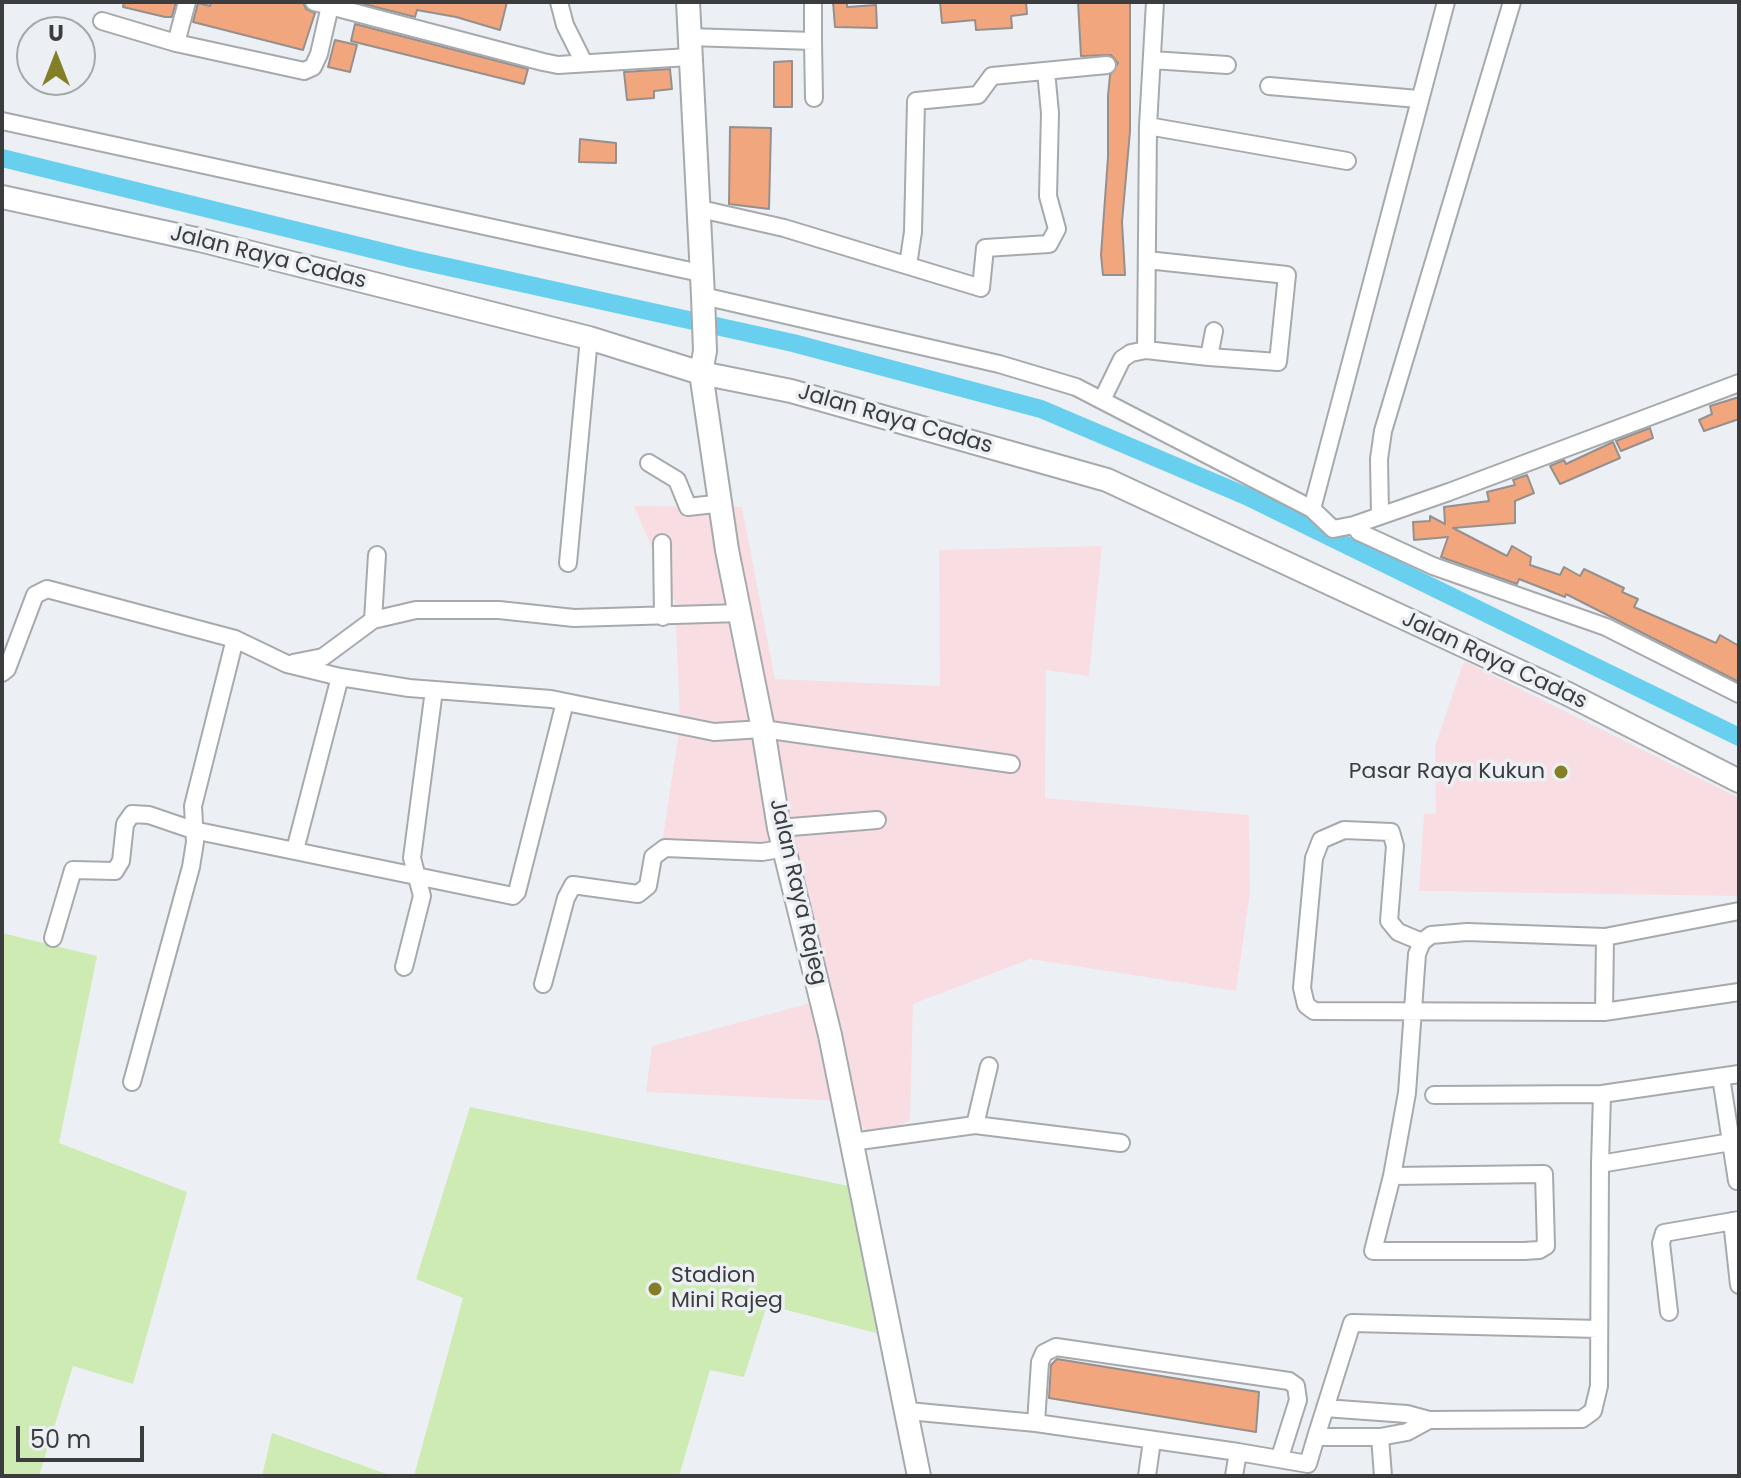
<!DOCTYPE html>
<style>
body{margin:0}
#map{position:relative;width:1741px;height:1478px;overflow:hidden;background:#ecf0f4;font-family:Poppins,sans-serif}
canvas{display:block}
.frame{position:absolute;inset:0;border:4px solid #3b3c3e;pointer-events:none}
.north{position:absolute;left:16px;top:16px;width:80px;height:80px;box-sizing:border-box;background:#ecf0f4;border:2px solid #a5a8ab;border-radius:50%;rotate:0deg;font-size:22px;font-weight:700;line-height:32px;text-align:center;color:#3b3c3e}
.north::after{content:'';display:block;margin:auto;width:28px;height:36px;background:#847f26;clip-path:polygon(50% 0,100% 100%,50% 72%,0 100%)}
.scale{position:absolute;left:16px;top:1426px;width:128px;height:36px;box-sizing:border-box;border:4px solid #3b3c3e;border-top:0;padding-left:10px;font-size:24px;line-height:28px;white-space:nowrap;color:#3b3c3e;-webkit-text-stroke:6px #ecf0f4;paint-order:stroke}
</style>
<div id="map">
<canvas width="1741" height="1478"></canvas>
<div class="frame"></div>
<div class="north">U</div>
<div class="scale">50 m</div>
</div>
<script>
const ctx = document.querySelector('canvas').getContext('2d');
ctx.lineJoin = 'round';
function fill(path, color) { ctx.fillStyle = color; ctx.fill(path, 'evenodd'); }
const poly = rows => new Path2D(rows.map(r => 'M' + r).join(''));
function strokePath(path, color, width, dash) { ctx.strokeStyle = color; ctx.lineWidth = width; ctx.lineCap = dash ? 'butt' : 'round'; ctx.setLineDash(dash || []); ctx.stroke(path); }
function label(font, color, halo, rows, align = 'center') {
  ctx.font = font + ' Poppins,sans-serif'; ctx.lineWidth = 7; ctx.setLineDash([]); ctx.textBaseline = 'middle'; ctx.strokeStyle = halo; ctx.fillStyle = color; for (const [text, x, y, turn = 0] of rows) {
    ctx.save(); ctx.translate(x, y); ctx.rotate((+turn || 0) * Math.PI / 180); ctx.textAlign = isNaN(turn) ? turn : align; if (halo) ctx.strokeText(text, 0, 0); ctx.fillText(text, 0, 0); ctx.restore();
  }
}
fill(poly([
 [634,506,742,507,775,679,940,686,939,550,1102,546,1089,676,1046,670,1045,798,1249,815,1250,892,1236,991,1030,959,913,1004,910,1120,874,1139,840,1101,646,1092,652,1046,810,1003,773,848,661,850,680,725,675,602],
 [1464,661,1739,798,1739,896,1419,891,1424,814,1436,813,1435,746]
]), '#f8dee3');
fill(poly([
 [2,933,97,956,59,1143,187,1192,133,1384,73,1366,39,1476,2,1476],
 [470,1107,853,1187,880,1334,767,1305,744,1377,710,1370,679,1476,414,1476,463,1298,416,1279],
 [272,1433,392,1476,262,1476]
]), '#ceebb3');
strokePath(poly([
 [2,158,412,259,793,343,1041,409,1246,496,1739,737]
]), '#68cfef', 18);
const building = poly([
 [124,2,176,2,172,17,165,17,123,7,124,2],
 [211,2,303,2,306,9,315,13,303,50,193,22,198,3,210,6,211,2],
 [507,2,500,30,456,17,417,10,415,17,360,3,507,2],
 [833,2,847,2,847,7,876,5,877,28,835,27,833,2],
 [940,2,1026,2,1027,14,1011,16,1012,28,976,30,975,20,942,23,940,2],
 [1078,2,1130,2,1130,131,1122,222,1125,275,1103,275,1101,255,1108,157,1108,96,1110,75,1118,63,1111,55,1081,56,1078,2],
 [355,24,528,69,524,84,351,41,355,24],
 [335,40,357,45,350,72,328,67,335,40],
 [792,61,792,107,774,107,774,62,792,61],
 [670,69,672,89,654,91,654,98,627,100,624,72,670,69],
 [730,127,771,128,769,209,729,204,730,127],
 [580,139,616,143,616,163,579,162,580,139],
 [1739,397,1739,419,1704,431,1699,420,1712,414,1710,406,1739,397],
 [1650,428,1653,438,1621,451,1616,441,1650,428],
 [1613,442,1620,458,1560,484,1550,466,1564,460,1566,464,1613,442],
 [1527,475,1534,493,1515,501,1515,523,1453,528,1507,556,1512,546,1531,557,1530,565,1560,575,1564,567,1580,576,1584,569,1624,588,1622,592,1638,599,1634,607,1716,643,1720,635,1739,646,1739,682,1566,594,1565,597,1519,579,1517,584,1441,557,1448,537,1414,540,1413,522,1430,521,1430,516,1445,524,1444,507,1489,501,1487,492,1515,485,1513,480,1527,475],
 [1057,1359,1259,1392,1256,1432,1049,1398,1051,1365,1057,1359]
]);
fill(building, '#f2a67e');
strokePath(building, '#95908d', 2);
const street = poly([
 [331,2,330,6,543,62,558,65,689,57],
 [559,2,565,25,584,63],
 [1155,2,1148,126,1347,161],
 [102,21,176,43,304,71,313,67,319,54,330,6,314,2],
 [689,37,813,41,813,2],
 [813,41,814,98],
 [176,43,187,2],
 [1152,60,1227,65],
 [1269,86,1418,99],
 [2,121,700,273],
 [696,208,784,228,981,288,985,248,1049,244,1057,229,1048,196,1050,113,1046,71],
 [1147,260,1287,275,1278,362,1209,357],
 [908,265,913,232,916,101,978,95,992,76,1107,65],
 [703,296,999,364,1076,387,1312,509,1333,529,1354,525,1449,492,1739,383],
 [1146,350,1148,126],
 [1102,400,1122,359,1131,353,1146,350,1209,357,1214,331],
 [649,463,677,480,688,507,723,503],
 [1312,509,1446,2],
 [1380,515,1379,459,1383,431,1512,2],
 [1354,525,1359,532,1433,566,1606,627,1739,694],
 [662,543,663,617],
 [568,563,589,338],
 [373,620,377,555],
 [293,663,323,657,373,620,416,610,499,610,574,618,741,613],
 [2,673,7,669,35,595,47,589,235,639,287,664,340,677,409,688,551,699,714,732,763,729,1011,764],
 [779,828,877,820],
 [295,850,340,677],
 [1605,937,1739,911],
 [53,938,73,870,115,871,121,861,125,824,132,814,149,815,193,830,513,896,517,892,565,702],
 [1422,942,1398,932,1389,921,1395,846,1391,832,1344,830,1321,840,1314,858,1302,988,1306,1005,1314,1011,1604,1012,1739,992],
 [404,967,422,896,412,858,434,690],
 [543,984,566,898,573,885,638,894,648,886,653,857,665,848,762,852,786,848],
 [132,1082,191,867,195,842,193,806,235,639],
 [1434,1095,1602,1094,1739,1074],
 [975,1125,989,1066],
 [852,1142,975,1125,1121,1143],
 [1731,1142,1737,1181],
 [1600,1164,1602,1094],
 [1392,1176,1544,1174,1546,1246,1539,1250,1524,1251,1373,1251,1392,1176,1407,1093,1417,954,1422,942,1431,935,1467,932,1605,937,1604,1012],
 [1732,1221,1739,1285],
 [1669,1312,1661,1243,1664,1233,1739,1220],
 [1325,1408,1407,1414,1429,1420,1582,1419,1593,1411,1599,1386,1600,1164,1731,1142,1721,1077],
 [908,1411,1036,1423,1238,1452,1234,1476],
 [1036,1423,1040,1362,1044,1353,1056,1347,1289,1381,1296,1386,1298,1400,1280,1457],
 [1316,1437,1352,1323,1599,1329],
 [1380,1437,1383,1476],
 [1238,1452,1308,1464,1316,1437,1380,1437,1407,1432,1429,1420],
 [1147,1476,1152,1441]
]);
const secondary = poly([
 [688,2,703,296,705,351,701,373,727,550,763,729,779,828,830,1035,919,1476],
 [2,197,200,240,589,338,701,373,791,391,1107,480,1568,694,1739,781]
]);
strokePath(street, '#a6aaae', 20);
strokePath(secondary, '#a6aaae', 26);
strokePath(street, '#fff', 16);
strokePath(secondary, '#fff', 22);
for (const [x, y, r, color] of [
 [1561,772,8,"#847f26"],
 [655,1289,8,"#847f26"]
]) { const dot = new Path2D(); dot.arc(x, y, r, 0, 2 * Math.PI); ctx.fillStyle = color; ctx.fill(dot); strokePath(dot, '#ecf0f4', 3); }
label('22px', '#3b3c3e', '#ecf0f4', [
 ["Jalan Raya Cadas",268,258,14],
 ["Jalan Raya Cadas",895,420,16],
 ["Jalan Raya Cadas",1494,661,25],
 ["Jalan Raya Rajeg",797,892,77]
]);
label('22px', '#3b3c3e', '#ecf0f4', [
 ["Pasar Raya Kukun",1545,772],
 ["Stadion",671,1276,"left"],
 ["Mini Rajeg",671,1301,"left"]
], 'right');
</script>
